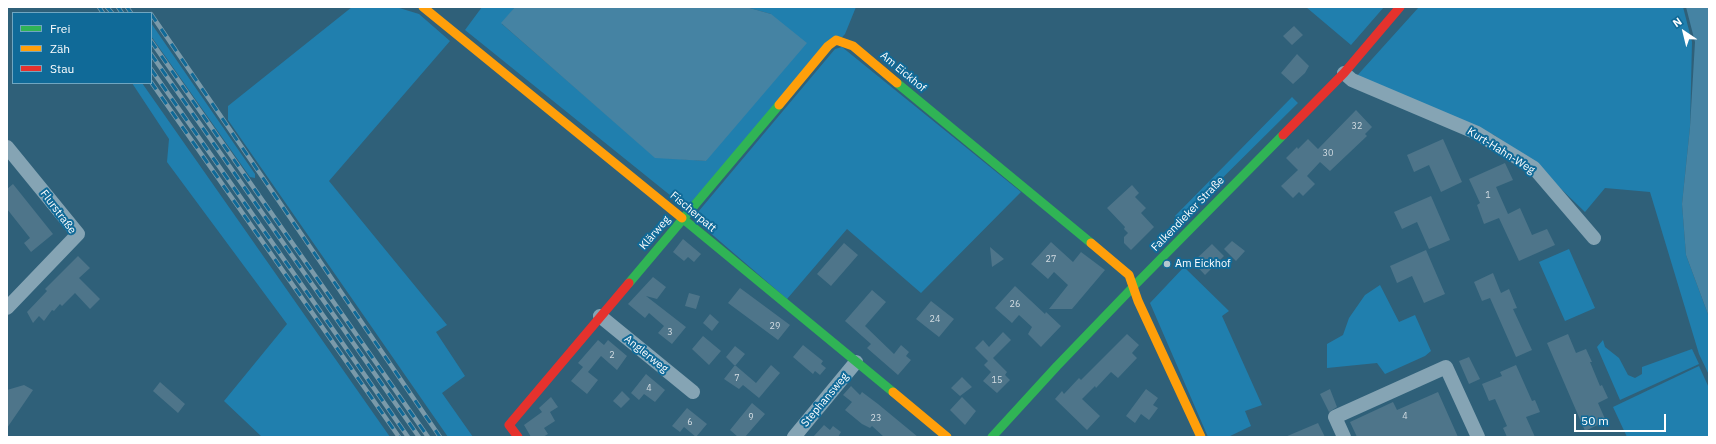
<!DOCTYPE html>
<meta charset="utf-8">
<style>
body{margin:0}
#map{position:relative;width:1716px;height:444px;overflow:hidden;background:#2f6079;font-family:"IBM Plex Sans",sans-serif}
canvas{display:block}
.frame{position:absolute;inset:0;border:8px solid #fff;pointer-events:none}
.legend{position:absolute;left:12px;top:12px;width:140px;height:72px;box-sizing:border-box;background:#106a98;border:1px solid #70a6c1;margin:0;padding:5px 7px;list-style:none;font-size:12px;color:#fff}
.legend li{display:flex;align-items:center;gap:8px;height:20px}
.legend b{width:20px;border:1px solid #70a6c1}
.north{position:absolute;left:1664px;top:12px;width:40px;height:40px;-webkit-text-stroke:3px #106a98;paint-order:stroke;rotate:325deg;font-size:11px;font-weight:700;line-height:16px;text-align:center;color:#fff}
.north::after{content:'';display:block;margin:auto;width:14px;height:18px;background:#fff;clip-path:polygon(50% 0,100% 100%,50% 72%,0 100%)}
.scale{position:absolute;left:1574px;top:414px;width:92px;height:18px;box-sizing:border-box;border:2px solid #fff;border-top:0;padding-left:5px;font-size:12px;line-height:14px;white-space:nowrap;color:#fff;-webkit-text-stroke:3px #106a98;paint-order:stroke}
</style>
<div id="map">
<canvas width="1716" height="444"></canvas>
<div class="frame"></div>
<ul class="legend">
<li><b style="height:5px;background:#30b455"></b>Frei</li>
<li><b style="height:5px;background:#ff9f0a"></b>Zäh</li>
<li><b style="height:5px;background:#e5322d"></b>Stau</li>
</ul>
<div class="north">N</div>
<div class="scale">50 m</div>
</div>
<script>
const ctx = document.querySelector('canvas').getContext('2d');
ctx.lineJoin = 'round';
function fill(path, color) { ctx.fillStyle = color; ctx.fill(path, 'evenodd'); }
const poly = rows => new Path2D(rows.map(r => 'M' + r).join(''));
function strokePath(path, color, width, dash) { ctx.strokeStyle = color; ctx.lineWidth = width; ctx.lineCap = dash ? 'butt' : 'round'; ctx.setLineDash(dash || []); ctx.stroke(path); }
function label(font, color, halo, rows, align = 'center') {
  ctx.font = font + ' "IBM Plex Sans",sans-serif'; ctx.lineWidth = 4; ctx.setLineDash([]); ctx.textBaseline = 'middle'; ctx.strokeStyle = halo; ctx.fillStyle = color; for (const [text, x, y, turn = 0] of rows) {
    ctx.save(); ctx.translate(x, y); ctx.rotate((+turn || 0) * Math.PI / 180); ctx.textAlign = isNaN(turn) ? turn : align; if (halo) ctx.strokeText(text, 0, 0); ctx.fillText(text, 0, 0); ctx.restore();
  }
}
fill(poly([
 [352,7,396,7,419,14,450,41,329,181,447,325,436,332,465,376,442,393,473,437,448,437,228,120,228,106],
 [482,7,515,7,502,24,655,157,706,161,771,14,746,7,856,7,845,34,686,208,465,30],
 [1306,7,1384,7,1351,45],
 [1419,7,1683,7,1692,42,1690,127,1682,204,1686,255,1709,317,1709,375,1699,354,1650,192,1605,188,1585,212,1530,159,1494,135,1354,79],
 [151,23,255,174,255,178,250,177,151,36],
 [842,47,1021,192,921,293,847,229,787,299,693,218,835,49],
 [132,83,142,83,390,437,262,437,224,401,287,324,167,162,169,139],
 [1292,97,1298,103,1180,220,1175,216],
 [1569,249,1595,308,1565,321,1539,262],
 [1184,267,1229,311,1222,316,1262,405,1245,411,1251,426,1228,437,1208,437,1150,303],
 [1380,285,1399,322,1415,315,1431,351,1425,356,1385,374,1377,363,1327,368,1327,344,1343,335,1349,318,1365,295],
 [1603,340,1605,347,1619,358,1628,375,1635,378,1642,374,1642,367,1692,349,1699,364,1620,400,1597,347],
 [1699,366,1709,388,1709,437,1627,437,1613,407]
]), '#207fae');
fill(poly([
 [515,7,746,7,771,14,807,43,706,161,655,158,501,23],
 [1686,7,1709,7,1709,317,1686,255,1682,204,1690,127,1695,42]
]), '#4583a3');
fill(poly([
 [1294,26,1303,35,1292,45,1283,36],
 [1297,54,1309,66,1305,73,1293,84,1281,73],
 [1356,110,1372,127,1365,134,1367,136,1330,171,1320,162,1307,176,1315,184,1303,196,1299,192,1293,198,1281,186,1298,170,1286,158,1297,147,1298,149,1308,139,1318,149],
 [1443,139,1462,182,1441,192,1429,165,1414,172,1407,155],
 [1505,163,1513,180,1496,187,1508,214,1520,208,1532,235,1547,229,1555,245,1519,261,1499,218,1484,224,1477,205,1480,203,1469,179],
 [13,184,53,234,31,252,24,243,30,238,7,209,7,189],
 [1132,185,1139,193,1135,197,1146,208,1141,213,1154,227,1131,250,1124,243,1124,237,1128,233,1124,229,1125,227,1107,208],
 [1431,196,1450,240,1429,249,1417,222,1402,229,1394,212],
 [683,239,701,254,694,262,688,257,684,261,673,252],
 [1232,241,1245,251,1236,261,1224,249],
 [1051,242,1073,262,1081,252,1105,270,1072,309,1049,309,1068,285,1054,272,1048,279,1031,264],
 [844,243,858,255,831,286,817,274],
 [1212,244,1224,256,1205,275,1193,262],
 [990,247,1004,259,992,267],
 [1426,250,1445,294,1424,303,1412,276,1397,283,1390,266],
 [78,256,90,268,79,278,100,299,90,309,75,293,62,306,60,304,54,311,52,310,44,321,39,316,33,323,27,312,47,291,45,289],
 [1493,273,1501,293,1509,289,1517,308,1513,309,1532,350,1516,357,1490,298,1482,301,1474,282],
 [653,277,666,287,657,299,646,296,686,327,672,344,658,333,664,326,649,313,645,318,628,304],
 [1015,286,1045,314,1046,312,1061,326,1041,347,1028,334,1032,327,1019,315,1012,323,995,308],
 [740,288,790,325,778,340,728,303],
 [872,290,886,302,865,326,894,354,901,345,909,352,906,356,911,360,898,375,867,348,871,344,845,321],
 [689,293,700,296,696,309,685,306],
 [931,301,954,319,939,337,916,319],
 [710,314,719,322,712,331,703,323],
 [1003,332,1011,340,993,358,1007,372,1005,375,1010,380,997,393,983,381,991,372,984,365,988,361,975,348,983,340,989,347],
 [1127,334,1139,345,1132,353,1137,358,1118,378,1111,372,1096,388,1095,386,1082,399,1100,416,1087,430,1055,399,1062,391,1064,394,1079,378,1081,380],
 [1568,334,1576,353,1586,349,1592,362,1590,362,1600,386,1602,385,1608,398,1598,403,1606,421,1585,431,1547,343],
 [703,336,721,351,709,365,692,349],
 [598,340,604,345,608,340,627,356,617,370,601,356,588,372,598,380,587,394,571,381,583,367,578,363],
 [803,345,823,361,821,364,826,368,820,375,815,371,813,374,793,357],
 [735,346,745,354,735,366,726,357],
 [1469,357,1480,379,1469,384,1459,361],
 [735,365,756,383,771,365,780,373,759,398,743,385,739,389,724,379],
 [1516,365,1532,401,1535,400,1540,412,1526,417,1535,437,1507,437,1503,428,1507,426,1495,399,1489,401,1482,384,1502,376,1500,372],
 [646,374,665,390,655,402,644,394,639,400,631,393],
 [962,377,972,387,960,396,951,388],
 [160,382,185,404,178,413,153,391],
 [24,385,33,390,7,428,7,390],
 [851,386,860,395,862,392,878,404,918,437,884,437,872,426,870,428,862,424,845,410,852,402,843,395],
 [1146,389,1158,398,1153,405,1158,408,1149,420,1141,414,1135,423,1126,416],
 [1330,389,1337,407,1329,412,1320,394],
 [622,391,630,399,621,408,613,401],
 [1438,392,1458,437,1357,437,1350,422,1393,402,1397,410],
 [551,397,558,407,550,412,555,421,544,428,548,434,543,437,531,437,524,425,542,412,539,408],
 [962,397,976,411,965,425,950,410],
 [752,403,765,414,745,437,738,437,730,430],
 [687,408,707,424,696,437,684,427,680,432,672,426],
 [1318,423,1325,437,1285,437],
 [824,425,830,430,833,426,841,432,838,437,813,437]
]), '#4e758a');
strokePath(poly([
 [1344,73,1352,80,1477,133,1534,168,1594,238],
 [7,147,78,234,7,308],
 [600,316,693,392],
 [794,437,856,362],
 [1344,437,1335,417,1446,367,1478,437]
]), '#85a4b4', 14);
strokePath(poly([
 [897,83,1091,243],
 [682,218,893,392],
 [629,283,779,105],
 [992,437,1057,366,1134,286,1283,135]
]), '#30b455', 9);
strokePath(poly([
 [423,7,682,218],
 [779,105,828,46,836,40,853,46,897,83],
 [1091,243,1129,275,1138,301,1201,437],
 [893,392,947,437]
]), '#ff9f0a', 9);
strokePath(poly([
 [1283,135,1344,73,1400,7],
 [518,437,509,425,629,283]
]), '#e5322d', 9);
const rail = poly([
 [99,7,103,13],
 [107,7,112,13],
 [118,7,122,13],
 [127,7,131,13],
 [151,14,440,437],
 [151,41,428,437],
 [151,54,419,437],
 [151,69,408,437],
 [151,82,399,437]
]);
strokePath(rail, '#7a9aaa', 4.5);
strokePath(rail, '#106a98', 3, [9]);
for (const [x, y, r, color] of [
 [1167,264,4,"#b6c7d0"]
]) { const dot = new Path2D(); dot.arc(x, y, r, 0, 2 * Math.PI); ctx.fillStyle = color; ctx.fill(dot); strokePath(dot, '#106a98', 1.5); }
label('9px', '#d3dce2', null, [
 ["32",1357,126],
 ["30",1328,153],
 ["1",1488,195],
 ["27",1051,259],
 ["26",1015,304],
 ["24",935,319],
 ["29",775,326],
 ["3",670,332],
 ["2",612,355],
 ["7",737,378],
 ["15",997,380],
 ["4",649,388],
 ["4",1405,416],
 ["9",751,417],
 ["23",876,418],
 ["6",690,422]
]);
label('11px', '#fff', '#106a98', [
 ["Am Eickhof",903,72,40],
 ["Kurt-Hahn-Weg",1501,151,32],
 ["Flurstraße",58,212,53],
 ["Fischerpatt",693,212,40],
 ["Falkendieker Straße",1188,214,-46],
 ["Klärweg",655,233,-49],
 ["Anglerweg",646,354,39],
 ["Stephansweg",825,400,-50]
]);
label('11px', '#fff', '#106a98', [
 ["Am Eickhof",1175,264]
], 'left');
</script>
